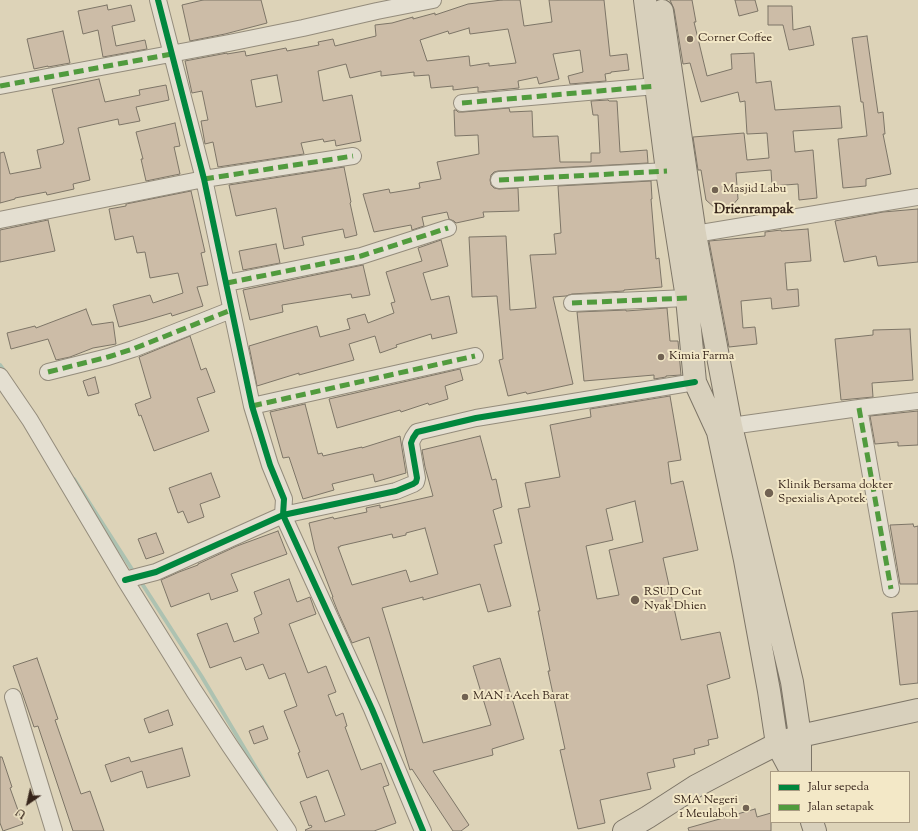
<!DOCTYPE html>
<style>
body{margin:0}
#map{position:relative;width:918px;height:831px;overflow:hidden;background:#ddd3b8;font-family:"Sorts Mill Goudy",serif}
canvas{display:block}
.legend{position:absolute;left:770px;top:771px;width:140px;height:52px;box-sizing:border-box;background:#f3e8c7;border:1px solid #a89a82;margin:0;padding:5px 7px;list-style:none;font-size:12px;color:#37251b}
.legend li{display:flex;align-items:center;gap:8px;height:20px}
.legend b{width:20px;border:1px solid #a89a82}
.north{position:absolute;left:8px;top:783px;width:40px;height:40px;-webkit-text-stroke:3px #f3e8c7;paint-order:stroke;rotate:214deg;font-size:11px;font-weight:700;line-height:16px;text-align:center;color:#37251b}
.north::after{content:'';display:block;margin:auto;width:14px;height:18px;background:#37251b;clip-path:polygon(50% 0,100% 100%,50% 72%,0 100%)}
</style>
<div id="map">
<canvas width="918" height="831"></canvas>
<ul class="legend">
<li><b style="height:5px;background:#00873e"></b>Jalur sepeda</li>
<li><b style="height:5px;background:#519b3e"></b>Jalan setapak</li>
</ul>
<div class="north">U</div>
</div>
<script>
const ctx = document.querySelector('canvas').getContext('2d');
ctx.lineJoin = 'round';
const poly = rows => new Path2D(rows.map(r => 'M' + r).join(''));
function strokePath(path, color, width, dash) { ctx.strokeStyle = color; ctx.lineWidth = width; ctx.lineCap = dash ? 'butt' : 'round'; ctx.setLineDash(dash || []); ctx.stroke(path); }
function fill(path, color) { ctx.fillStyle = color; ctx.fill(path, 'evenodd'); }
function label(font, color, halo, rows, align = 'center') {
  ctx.font = font + ' "Sorts Mill Goudy",serif'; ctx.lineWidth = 4; ctx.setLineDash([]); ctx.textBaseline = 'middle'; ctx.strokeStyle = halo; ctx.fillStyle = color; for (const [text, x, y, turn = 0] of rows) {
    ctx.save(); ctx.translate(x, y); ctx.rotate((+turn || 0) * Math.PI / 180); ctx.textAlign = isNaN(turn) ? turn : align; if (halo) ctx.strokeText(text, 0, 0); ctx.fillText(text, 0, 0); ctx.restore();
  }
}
strokePath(poly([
 [0,365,5,372],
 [74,479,135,574],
 [139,579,202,677,272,795]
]), '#adc2b1', 4);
const building = poly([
 [203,0,261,0,267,23,225,34,190,41,182,5,203,0],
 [502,0,520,0,524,26,552,22,549,0,604,0,610,56,627,54,629,70,611,72,611,73,605,74,606,81,570,84,568,76,583,72,580,50,553,54,559,79,539,84,537,77,518,81,519,88,478,92,478,87,453,90,453,86,431,88,429,75,414,76,414,72,381,76,381,71,350,78,346,64,318,71,323,101,352,95,361,141,336,146,335,140,324,142,323,139,301,143,304,154,218,167,213,142,205,144,201,121,208,120,202,91,192,93,185,61,227,53,227,54,245,51,246,56,286,48,287,51,319,45,318,42,333,39,335,46,376,36,375,25,392,23,413,17,413,19,435,13,435,15,468,4,502,0],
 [469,28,470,34,508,29,516,63,489,66,489,63,470,66,469,56,427,61,420,40,448,31,449,34,469,28],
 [277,75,282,102,256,107,251,80,277,75],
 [670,0,692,0,696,22,694,22,707,76,732,69,731,54,754,53,756,83,771,81,775,110,840,106,842,128,793,131,795,152,813,150,817,198,799,200,798,184,772,186,771,170,736,173,738,199,730,208,715,208,706,200,701,170,698,170,693,137,744,133,747,160,769,158,767,133,747,134,745,101,740,102,738,92,701,102,690,63,683,64,674,9,670,0],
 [735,0,755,0,758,11,739,16,735,0],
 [107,5,108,10,131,5,135,21,112,26,116,46,145,40,147,49,103,57,98,30,83,34,78,11,107,5],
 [768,6,792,6,793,30,810,26,814,45,789,50,783,25,768,25,768,6],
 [63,31,70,63,48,67,48,66,34,69,27,39,63,31],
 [867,36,878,113,883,112,885,134,883,134,891,174,866,179,866,186,843,188,838,139,867,136,863,102,861,102,852,38,867,36],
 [99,79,105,102,140,95,139,90,166,85,169,100,136,107,140,121,119,125,118,119,78,128,90,180,73,184,74,189,47,195,46,192,15,198,15,199,0,203,0,153,4,152,10,174,41,168,37,150,63,144,63,143,64,142,52,89,99,79],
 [608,100,609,101,617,101,620,152,647,150,648,163,498,171,494,172,491,175,490,180,491,185,494,188,499,189,518,188,519,211,483,212,484,217,456,223,454,221,449,219,447,212,422,217,424,226,412,230,411,225,374,232,363,194,389,189,390,193,420,188,419,183,441,179,437,162,479,154,478,135,455,136,454,110,456,110,458,112,463,112,509,108,510,112,532,111,533,137,558,136,560,162,591,162,591,153,600,153,598,115,593,115,591,101,608,100],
 [175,123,180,146,174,147,180,174,146,181,141,159,143,159,136,132,175,123],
 [344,167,351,202,350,203,357,235,345,238,343,229,302,237,304,245,284,249,276,208,236,216,229,185,344,167],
 [651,181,652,199,651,199,656,259,659,258,662,287,624,290,624,291,572,294,566,296,553,297,573,384,527,394,526,392,508,396,499,360,503,359,497,296,472,297,469,237,506,236,510,310,536,308,530,255,556,254,554,234,561,233,558,186,651,181],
 [191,191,205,252,201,253,208,285,197,287,203,306,172,316,171,313,144,321,119,327,113,305,150,295,153,303,183,293,178,273,150,278,145,252,137,253,133,236,115,240,109,209,126,206,126,204,191,191],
 [918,209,918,262,878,266,876,256,844,262,835,221,883,212,918,209],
 [48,220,55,251,0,262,0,230,48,220],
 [808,229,811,261,785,263,787,290,798,289,799,306,772,309,771,298,741,301,743,328,755,327,757,344,729,347,709,241,765,236,765,232,781,230,781,231,808,229],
 [441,240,448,266,423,273,431,300,449,296,457,333,432,339,431,334,396,345,397,347,380,353,375,336,349,344,354,360,299,375,299,373,257,386,249,346,282,336,317,326,320,337,350,329,347,319,365,314,368,323,394,313,391,303,395,302,386,272,422,261,418,248,441,240],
 [276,244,280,263,243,270,239,251,276,244],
 [363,265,370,295,352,298,351,294,282,305,283,312,250,320,243,290,363,265],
 [667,308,670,341,678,341,681,375,666,376,666,377,654,379,654,375,584,381,577,312,626,310,626,311,667,308],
 [86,309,92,325,113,322,116,344,93,348,70,357,56,360,48,339,11,349,7,333,35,326,36,328,86,309],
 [910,329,913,380,872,383,873,397,841,400,835,339,873,335,873,330,910,329],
 [190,336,201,370,206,368,215,392,197,398,209,431,154,451,141,415,139,416,135,404,151,398,139,357,190,336],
 [460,369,463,380,445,386,448,399,429,405,428,403,401,412,400,410,337,428,329,399,460,369],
 [95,377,99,393,88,396,83,381,95,377],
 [670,396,681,460,668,462,671,484,683,481,698,550,663,558,681,640,720,632,730,678,707,685,718,738,708,740,709,745,694,749,695,754,673,759,675,767,647,773,651,789,600,800,605,823,578,829,560,750,565,749,548,671,550,671,538,611,540,611,518,509,530,507,525,483,560,477,550,425,591,417,590,409,670,396],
 [635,501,643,542,609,550,619,595,597,599,586,546,613,540,606,509,635,501],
 [305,404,318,454,322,453,323,456,362,447,362,448,400,436,406,473,375,482,373,474,332,484,334,490,303,499,289,457,283,458,270,412,305,404],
 [918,411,918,445,898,446,898,442,875,444,870,416,918,411],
 [480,436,492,480,496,479,502,507,493,510,502,543,494,545,511,606,488,612,480,584,423,600,423,597,382,608,423,743,491,725,473,666,500,658,524,739,492,749,493,755,433,771,469,825,461,831,453,831,412,769,410,770,369,637,352,643,338,612,332,597,333,597,315,550,309,523,333,517,334,519,367,512,366,508,380,505,380,508,433,496,425,467,422,450,480,436],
 [425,528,438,574,410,582,406,570,352,585,338,547,340,547,340,546,392,534,393,538,406,535,406,533,425,528],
 [211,473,220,497,200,504,204,517,188,523,183,511,178,513,169,488,211,473],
 [913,524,914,527,918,526,918,584,900,584,890,525,913,524],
 [278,531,287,554,231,574,238,591,211,600,209,593,171,607,161,580,179,572,198,565,198,564,237,546,278,531],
 [156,533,164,553,146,559,138,539,156,533],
 [289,579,297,602,310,597,316,614,289,624,308,673,326,666,336,692,328,695,336,716,343,713,347,726,345,727,361,770,381,763,389,785,383,787,396,823,374,831,306,831,305,830,312,827,311,825,309,826,300,802,316,796,325,822,345,815,328,770,307,778,298,753,300,752,284,711,297,706,285,673,269,679,263,664,246,670,241,657,210,668,197,634,227,623,234,642,259,633,254,618,262,614,254,592,289,579],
 [918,611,918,683,900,685,892,613,918,611],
 [37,658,58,719,55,720,81,794,90,791,104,831,73,831,38,726,34,727,13,666,37,658],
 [168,710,173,725,149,733,144,719,168,710],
 [263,726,268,739,254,744,249,731,263,726],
 [182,748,190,776,147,788,142,771,111,782,105,765,129,757,131,762,182,748],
 [0,757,2,757,12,787,10,788,23,824,3,831,0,823,0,757],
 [755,809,757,817,771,813,771,831,689,831,688,828,755,809]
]);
fill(building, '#ccbca7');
strokePath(building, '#7d7567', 1);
const minor = poly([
 [158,0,204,179,252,406,270,465,284,499,283,515,372,709,423,831],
 [0,86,229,43,303,28,377,11,433,0],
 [462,103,656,86],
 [499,180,667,171],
 [0,220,204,179,353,156],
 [695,234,918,197],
 [227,283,361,256,448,228],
 [572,303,687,298],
 [48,372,108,357,133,349,231,310],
 [0,376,30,420,125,580,194,691,230,746,288,831],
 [252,406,475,356],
 [859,408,891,589],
 [731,426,859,408,918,401],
 [125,580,156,572,283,515,396,491,413,484,416,482,417,478,411,443,413,438,417,432,476,418,695,382],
 [13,697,54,831]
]);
const primary = poly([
 [624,831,648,817,696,786,734,766,777,744,800,736]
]);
const trunk = poly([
 [645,0,667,171,687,298,695,382,718,432,745,560,769,691,777,744,792,772],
 [662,11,695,234,731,426,792,682,800,736,800,772],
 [800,736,918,710],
 [812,822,815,831]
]);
strokePath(minor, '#948c7c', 18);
strokePath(primary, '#7d7567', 24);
strokePath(trunk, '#7d7567', 24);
strokePath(minor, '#e4dfd1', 16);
strokePath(primary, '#d8d0bc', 22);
strokePath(trunk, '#d8d0bc', 22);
strokePath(poly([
 [0,86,172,54],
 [462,103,656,86],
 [204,179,353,156],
 [499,180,667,171],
 [227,283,361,256,448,228],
 [572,303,687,298],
 [48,372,108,357,133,349,231,310],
 [252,406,475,356],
 [859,408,891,589]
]), '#519b3e', 5, [10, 5]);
strokePath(poly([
 [158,0,204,179,252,406,270,465,284,499,283,515,372,709,423,831],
 [125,580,156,572,283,515,396,491,413,484,416,482,417,478,411,443,413,438,417,432,476,418,695,382]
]), '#00873e', 6);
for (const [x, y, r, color] of [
 [690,39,4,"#716252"],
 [715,190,4,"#716252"],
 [661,357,4,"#716252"],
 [769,493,5,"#716252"],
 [635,600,5,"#716252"],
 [465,697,4,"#716252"],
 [746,808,4,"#716252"]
]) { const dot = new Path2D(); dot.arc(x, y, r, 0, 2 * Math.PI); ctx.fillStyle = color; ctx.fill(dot); strokePath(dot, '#f3e8c7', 1.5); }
label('12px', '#37251b', '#f3e8c7', [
 ["Corner Coffee",698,39],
 ["Masjid Labu",723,190],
 ["Kimia Farma",669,357],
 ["Klinik Bersama dokter",778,486],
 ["Spexialis Apotek",778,500],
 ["RSUD Cut",644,593],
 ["Nyak Dhien",644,607],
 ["MAN 1 Aceh Barat",473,697],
 ["SMA Negeri",738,801,"right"],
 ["1 Meulaboh",738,815,"right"]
], 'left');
label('bold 14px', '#37251b', '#f3e8c7', [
 ["Drienrampak",754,211]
]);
</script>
